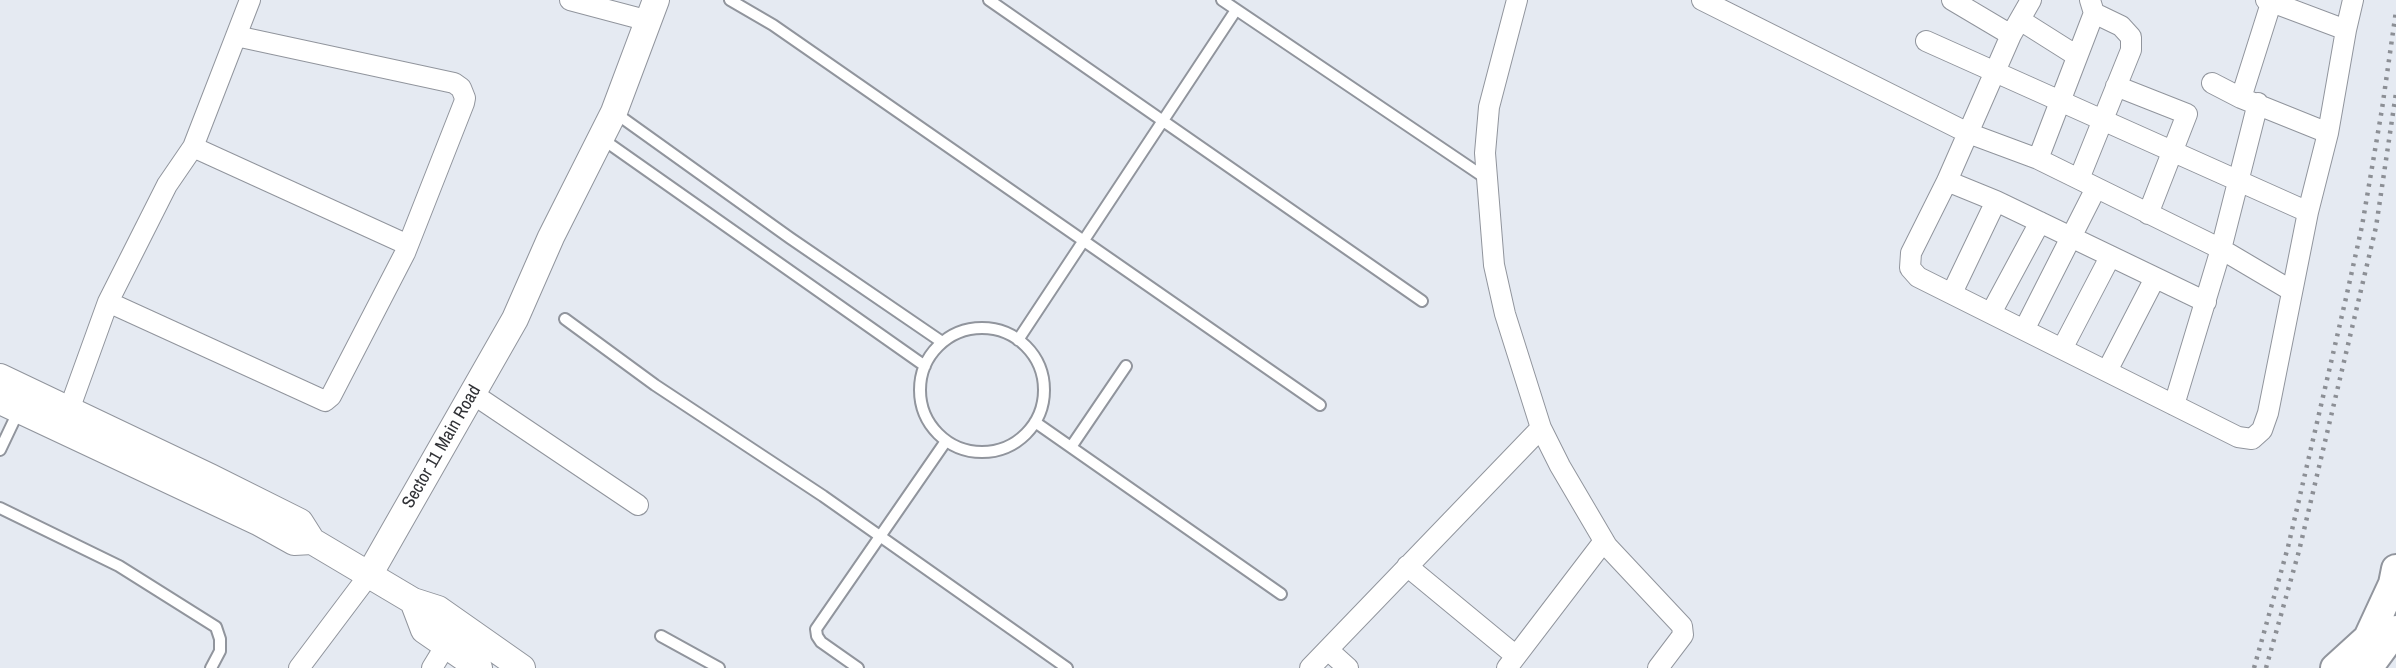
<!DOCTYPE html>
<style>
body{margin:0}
canvas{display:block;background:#e5eaf2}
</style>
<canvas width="2396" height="668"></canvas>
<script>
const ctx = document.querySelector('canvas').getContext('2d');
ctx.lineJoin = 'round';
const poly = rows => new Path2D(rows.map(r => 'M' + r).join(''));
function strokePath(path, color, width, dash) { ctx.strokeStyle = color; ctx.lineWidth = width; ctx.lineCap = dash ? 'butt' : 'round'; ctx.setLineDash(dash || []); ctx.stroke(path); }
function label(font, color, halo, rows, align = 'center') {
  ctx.font = font + ' "Archivo Narrow",sans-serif'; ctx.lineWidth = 4.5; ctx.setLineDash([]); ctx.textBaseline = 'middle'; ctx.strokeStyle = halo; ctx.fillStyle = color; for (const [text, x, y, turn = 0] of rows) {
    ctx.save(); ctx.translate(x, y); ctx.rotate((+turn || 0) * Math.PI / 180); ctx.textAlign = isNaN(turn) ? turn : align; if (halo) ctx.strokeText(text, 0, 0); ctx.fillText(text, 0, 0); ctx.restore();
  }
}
const service = poly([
 [730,0,773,25,1320,405],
 [989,0,1422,301],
 [1222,0,1487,179],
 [614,112,790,238,942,342],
 [601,138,925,366],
 [565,319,655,385,823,496,1067,668],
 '920 390a62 62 0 1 1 124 0a62 62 0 1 1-124 0Z',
 [1018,340,1236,10],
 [1035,422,1281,594],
 [1071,447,1126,366],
 [0,450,19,410],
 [0,508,119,566,216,627,220,639,220,651,211,668],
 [661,636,719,668],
 [858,668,821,642,817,636,816,629,946,441]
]);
const minor = poly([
 [570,0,649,21],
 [1517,0,1489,107,1485,153,1494,265,1505,314,1541,428,1560,466,1607,546,1682,626,1683,635,1658,668],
 [1702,0,1968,133,2038,159,2221,249,2292,291],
 [1952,0,2011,35],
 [2031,0,2011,35,1947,181,1911,253,1910,268,1918,277,2238,437,2252,439,2262,430,2268,413,2308,212,2328,133,2346,30,2353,0],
 [2266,0,2346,30],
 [2020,20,2077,56],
 [1926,41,2308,212],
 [2212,83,2241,98,2328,133],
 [2116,86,2187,114,2148,214],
 [2241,98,2272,0],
 [193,147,408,245],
 [2038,159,2094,13,2090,0],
 [2079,179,2131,50,2131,37,2121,26,2094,13],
 [1947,181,1996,201,2206,302],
 [1952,293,1996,201],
 [108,302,325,401,331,396,405,253,464,103,465,98,461,88,454,83,236,36],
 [1991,313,2040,222],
 [2024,330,2096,188],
 [2062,349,2110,257],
 [2107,371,2155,278],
 [473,394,638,505],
 [2174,405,2221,249,2258,103],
 [65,421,108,302,167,185,193,147,250,0],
 [1407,566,1516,656],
 [1328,650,1348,668],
 [299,668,369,575],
 [432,668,446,645],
 [1310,668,1541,428],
 [1507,668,1604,541]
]);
const tertiary = poly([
 [0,377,210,477,300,522,312,541,413,601,438,609,522,668],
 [0,401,258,522,294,542,312,541],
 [369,575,515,319,551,237,614,112,656,0],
 [413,601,424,630,479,668]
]);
const secondary = poly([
 [2335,668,2368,638,2393,584,2396,569],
 [2368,668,2396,630]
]);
strokePath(service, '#91959d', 14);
strokePath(minor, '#91959d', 22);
strokePath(tertiary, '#91959d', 28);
strokePath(secondary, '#91959d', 32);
strokePath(service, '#fff', 10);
strokePath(minor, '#fff', 20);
strokePath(tertiary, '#fff', 26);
strokePath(secondary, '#fff', 28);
strokePath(poly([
 [2254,668,2288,547,2346,298,2362,226,2382,109,2396,11],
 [2266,668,2299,551,2376,227,2396,93]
]), '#8c8f95', 4.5, [3, 6]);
label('18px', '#313236', '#fff', [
 ["Sector 11 Main Road",442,447,-60]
]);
</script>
